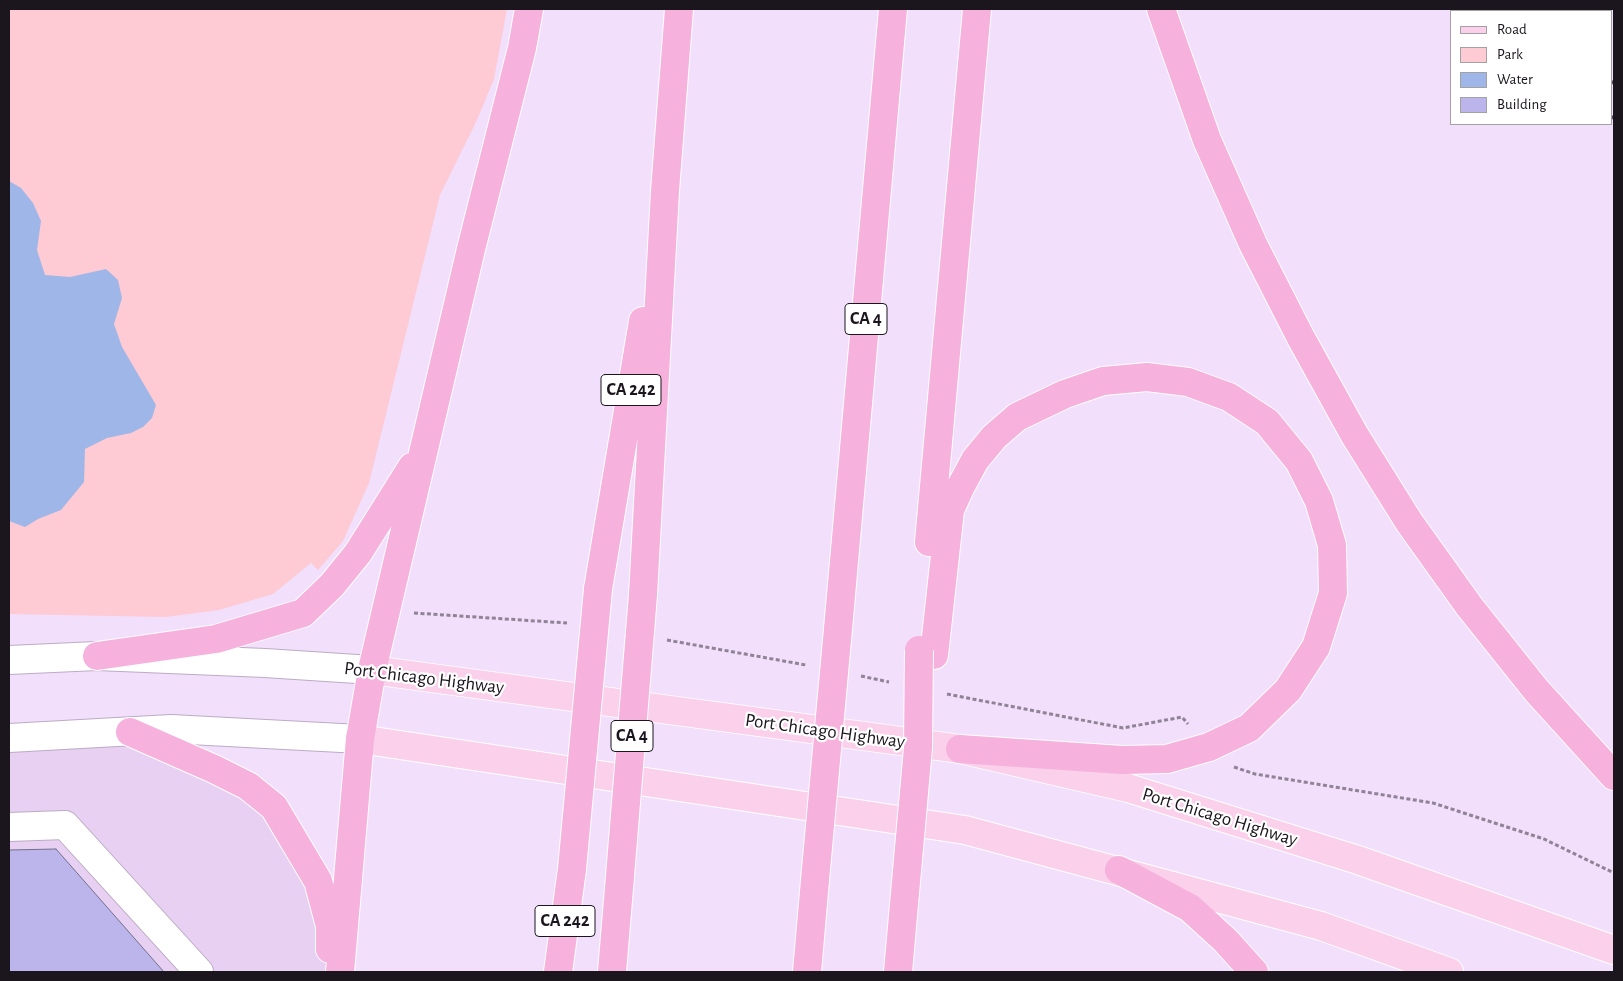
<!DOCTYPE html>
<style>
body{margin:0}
#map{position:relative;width:1623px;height:981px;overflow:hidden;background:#f2dffb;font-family:"Alegreya Sans",sans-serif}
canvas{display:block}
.frame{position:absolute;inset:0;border:10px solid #1b151e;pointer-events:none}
.legend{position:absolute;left:1450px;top:10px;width:162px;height:115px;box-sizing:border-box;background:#fff;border:1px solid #a4a1a5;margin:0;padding:6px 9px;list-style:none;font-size:15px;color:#1b151e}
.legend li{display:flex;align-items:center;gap:10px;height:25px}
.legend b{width:25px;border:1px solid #a4a1a5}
</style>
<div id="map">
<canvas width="1623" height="981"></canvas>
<div class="frame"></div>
<ul class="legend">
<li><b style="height:6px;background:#fad0eb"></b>Road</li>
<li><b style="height:14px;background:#fecad3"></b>Park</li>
<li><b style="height:14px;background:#9eb7e8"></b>Water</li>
<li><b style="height:14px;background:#bbb5eb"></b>Building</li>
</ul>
</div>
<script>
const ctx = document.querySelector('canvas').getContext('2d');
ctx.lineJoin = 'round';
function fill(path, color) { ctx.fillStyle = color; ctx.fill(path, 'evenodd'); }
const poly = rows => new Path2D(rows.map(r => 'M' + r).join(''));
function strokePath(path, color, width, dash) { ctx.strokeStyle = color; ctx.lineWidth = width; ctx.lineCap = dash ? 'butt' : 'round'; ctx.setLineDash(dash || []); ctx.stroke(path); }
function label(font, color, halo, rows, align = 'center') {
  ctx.font = font + ' "Alegreya Sans",sans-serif'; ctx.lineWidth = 4.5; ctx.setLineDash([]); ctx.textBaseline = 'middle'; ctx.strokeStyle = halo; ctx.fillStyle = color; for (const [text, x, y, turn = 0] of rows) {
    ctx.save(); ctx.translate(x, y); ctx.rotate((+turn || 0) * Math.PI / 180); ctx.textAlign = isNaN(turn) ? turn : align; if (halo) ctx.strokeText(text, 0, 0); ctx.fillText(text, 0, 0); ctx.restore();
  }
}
fill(poly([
 [130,732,248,786,318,881,331,972,9,972,9,738]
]), '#e7d0f2');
fill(poly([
 [9,9,507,9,494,79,477,120,440,195,369,483,343,541,318,570,311,563,273,594,219,610,166,617,9,614]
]), '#fecad3');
fill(poly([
 [9,181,21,188,33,203,41,221,37,250,45,275,70,277,106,269,118,280,122,298,114,324,122,347,156,405,152,418,143,427,131,433,107,438,85,449,84,482,61,510,38,519,25,527,9,521]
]), '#9eb7e8');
const building = poly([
 [56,849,164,972,10,972,9,970,9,850,56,849]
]);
fill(building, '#bbb5eb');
strokePath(building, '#73708c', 1);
const minor = poly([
 [9,660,97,656,265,663,372,670],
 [9,738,171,729,360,739],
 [9,827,65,825,199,972]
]);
const major = poly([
 [372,670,960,749,1128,788,1358,860,1614,950],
 [360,739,965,830,1321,926,1449,972]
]);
const highway = poly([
 [1161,9,1207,140,1253,244,1301,338,1354,434,1409,522,1469,606,1536,690,1614,776],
 [929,542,977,9],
 [598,589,643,321],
 [643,595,665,191,679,9],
 [838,629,893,9],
 [934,655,950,510,960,488,975,460,994,437,1017,417,1065,394,1103,381,1147,377,1188,382,1229,397,1267,422,1299,461,1319,501,1332,545,1333,593,1316,647,1288,690,1249,728,1209,747,1167,759,1122,760,960,749],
 [97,656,216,639,303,613,332,585,358,553,412,467],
 [130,732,214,769,248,786,274,807,318,881,330,926,330,949],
 [1119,870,1190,908,1225,940,1254,972],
 [340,972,360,739,372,670,471,249,522,48,529,9],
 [558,972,572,869],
 [612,972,620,876],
 [807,972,815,880],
 [898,972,905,893]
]);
strokePath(minor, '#bdabc5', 30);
strokePath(major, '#fff', 30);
strokePath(highway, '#fff', 30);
strokePath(poly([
 [414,613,567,623],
 [667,640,806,665],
 [861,676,889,682],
 [947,694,1123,728,1182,717,1188,724],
 [1234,767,1255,774,1433,803,1544,839,1614,873]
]), '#908396', 3, [4, 2.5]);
strokePath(minor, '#fff', 28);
strokePath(major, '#fad0eb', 28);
strokePath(highway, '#f6b1dd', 28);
strokePath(poly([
 [1518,9,1521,11],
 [1547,9,1549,11],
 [1612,81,1614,83],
 [1612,116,1614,118]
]), '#59505e', 4, [10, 5]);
const highwayBridge = poly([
 [572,869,598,589],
 [620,876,643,595],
 [815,880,838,629],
 [905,893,918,748,919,650]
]);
strokePath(highwayBridge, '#fff', 30, []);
strokePath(highwayBridge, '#f6b1dd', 28);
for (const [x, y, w] of [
 [866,319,42],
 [631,390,60],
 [632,736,42],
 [565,921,60]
]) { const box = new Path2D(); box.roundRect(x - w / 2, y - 15.5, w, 31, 4); ctx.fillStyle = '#fff'; ctx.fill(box); strokePath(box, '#1b151e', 1); }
label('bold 18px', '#1b151e', null, [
 ["CA 4",866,319],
 ["CA 242",631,390],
 ["CA 4",632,736],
 ["CA 242",565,921]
]);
label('19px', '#1b151e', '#fff', [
 ["Port Chicago Highway",424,678,7],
 ["Port Chicago Highway",825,731,8],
 ["Port Chicago Highway",1220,817,17]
]);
</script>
